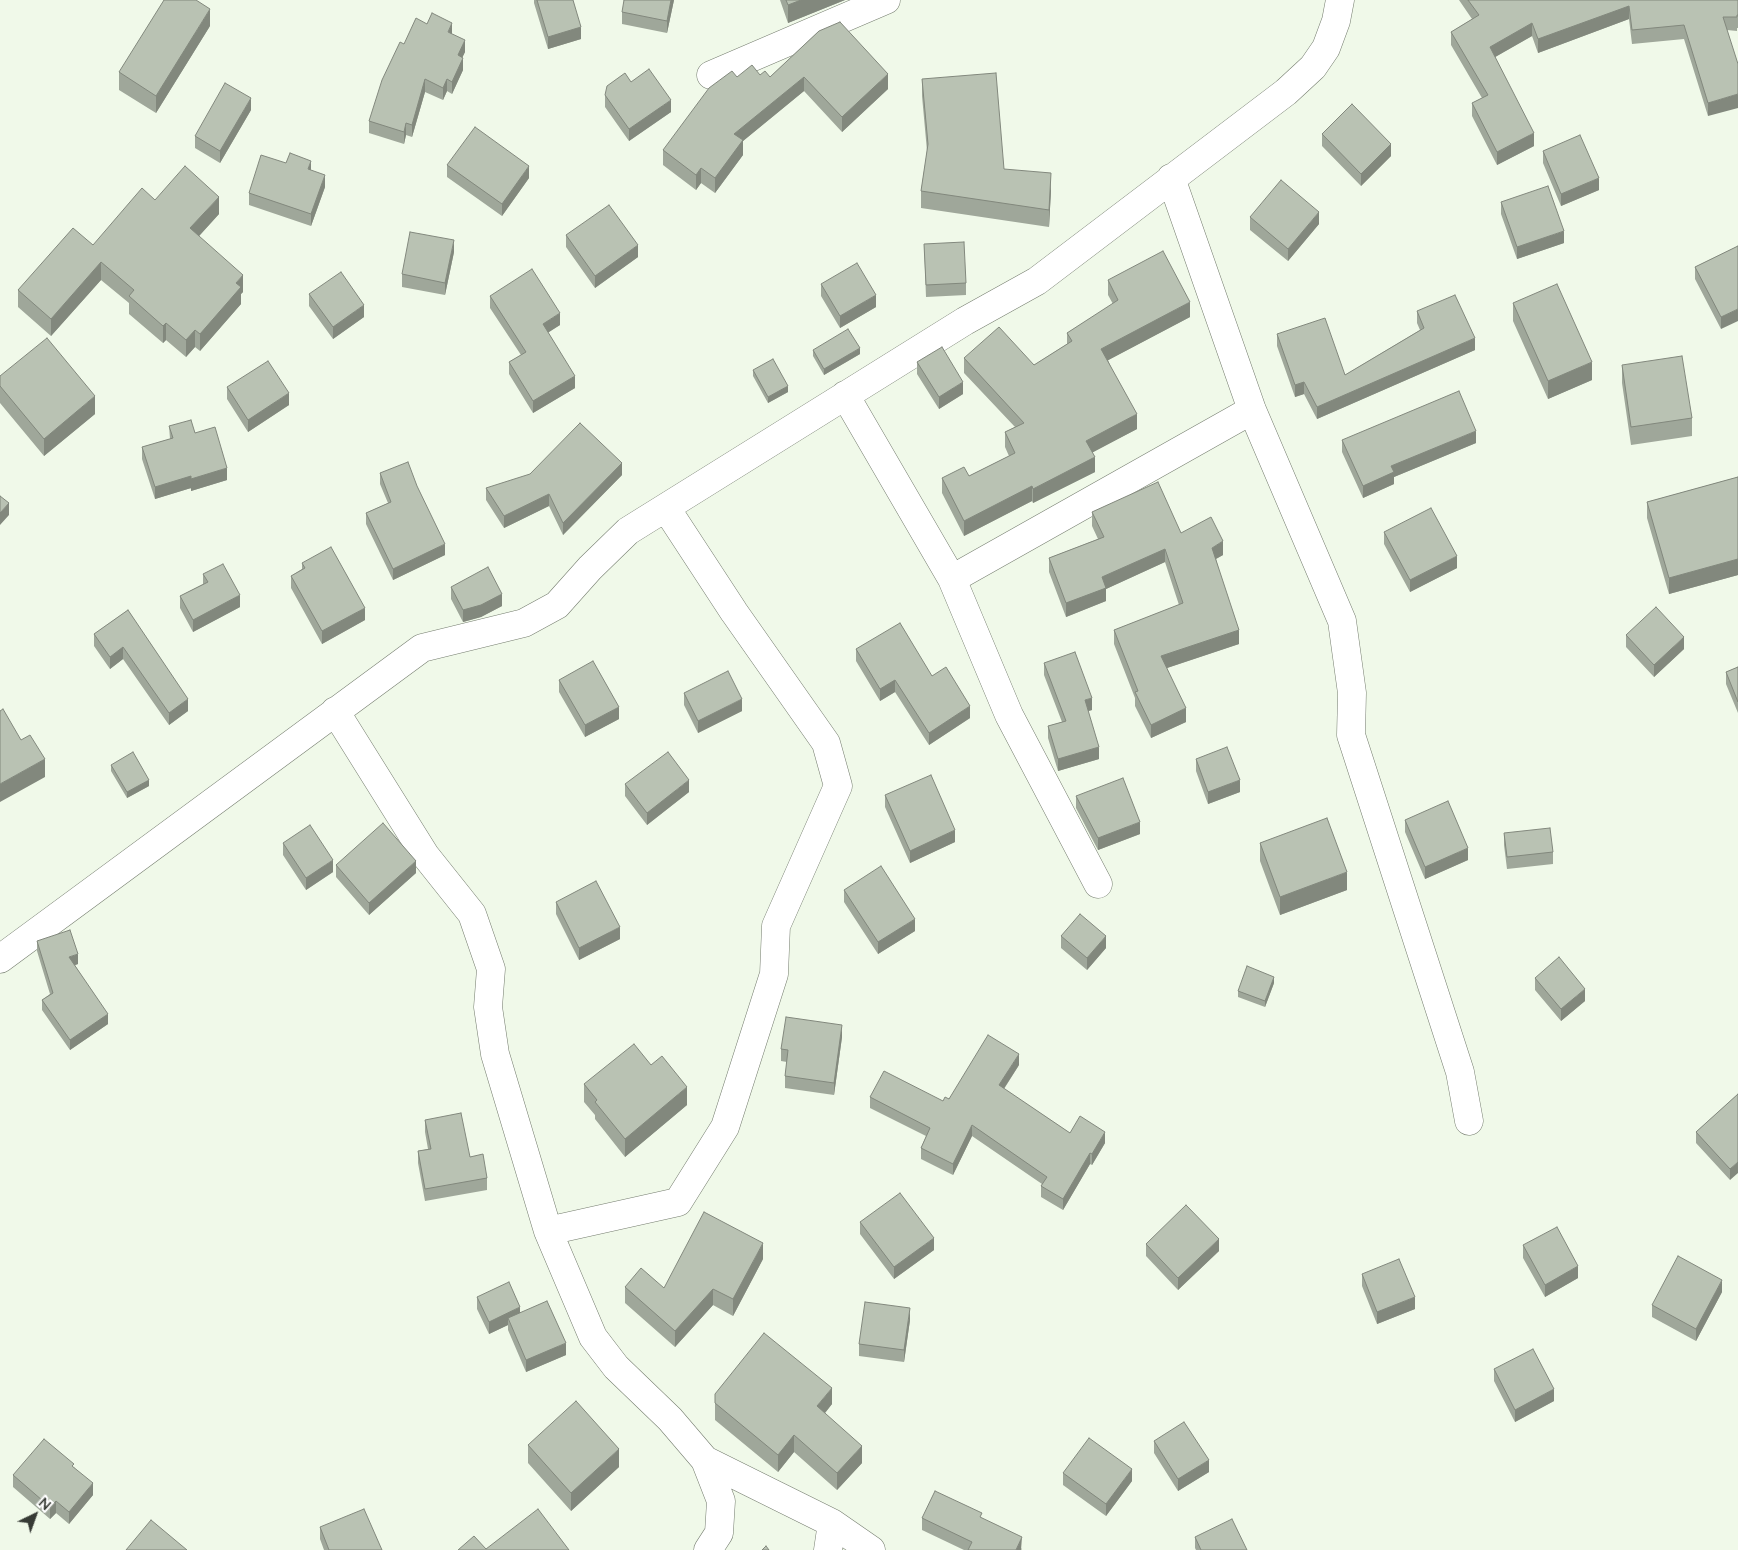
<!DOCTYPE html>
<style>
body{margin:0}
#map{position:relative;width:1738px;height:1550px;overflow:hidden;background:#f0f9e9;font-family:Lato,sans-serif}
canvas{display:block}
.north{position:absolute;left:10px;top:1490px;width:50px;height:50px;-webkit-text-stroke:4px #fff;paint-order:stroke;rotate:42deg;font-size:14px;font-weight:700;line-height:20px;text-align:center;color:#373b35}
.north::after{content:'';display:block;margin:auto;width:18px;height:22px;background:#373b35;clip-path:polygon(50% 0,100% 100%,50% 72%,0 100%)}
</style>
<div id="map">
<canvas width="1738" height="1550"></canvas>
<div class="north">N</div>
</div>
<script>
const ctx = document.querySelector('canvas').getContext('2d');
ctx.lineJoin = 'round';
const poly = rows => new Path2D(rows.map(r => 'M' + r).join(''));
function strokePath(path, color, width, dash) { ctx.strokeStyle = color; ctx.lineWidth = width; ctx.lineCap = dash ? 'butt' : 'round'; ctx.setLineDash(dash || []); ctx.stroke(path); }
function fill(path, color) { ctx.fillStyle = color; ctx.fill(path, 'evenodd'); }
const street = poly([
 [711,75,886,0],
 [1171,178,1252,410,1342,621,1352,693,1351,735,1460,1072,1469,1121],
 [845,395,952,579,1009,715,1098,884],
 [952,579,1252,410],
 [335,711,425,855,472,914,491,969,488,1007,495,1054,548,1231,593,1337,616,1367,670,1419,705,1460,721,1501,719,1533,708,1550],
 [0,959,422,648,524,623,557,605,590,568,628,531,965,321,1037,281,1286,92,1313,67,1326,48,1336,21,1340,0],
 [548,1231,678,1202,725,1127,774,974,776,926,838,786,826,743,734,612,666,508],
 [705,1460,832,1523,871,1550],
 [828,1550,832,1523]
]);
strokePath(street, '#757d6f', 29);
strokePath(street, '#fff', 28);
fill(poly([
 [534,0,573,0,581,39,548,49,534,3],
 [674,0,667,33,622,24,622,12],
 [780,0,845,0,788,23],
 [1459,0,1738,0,1738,28,1737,28,1737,31,1727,30,1708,116,1684,39,1632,44,1629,19,1538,53,1532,36,1495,57,1534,146,1497,165,1472,116,1472,103,1482,98,1451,45,1451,32,1472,19],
 [427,24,452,34,465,52,462,57,463,70,452,94,447,91,443,100,425,92,412,137,406,135,404,144,369,133,369,121,404,44],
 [210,26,156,113,119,90,119,72],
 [819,31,888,89,842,132,804,91,743,141,743,155,715,193,701,183,696,190,663,165,663,150,737,77,760,75,770,77],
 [922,79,1004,169,1051,190,1049,227,921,208,921,191,927,151,922,96],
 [631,82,671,112,629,141,605,107,605,95],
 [251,110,220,163,195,148,195,136],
 [1322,134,1391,156,1361,186,1322,146],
 [1543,151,1599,190,1561,206,1543,163],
 [286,163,311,170,325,187,311,226,249,205,249,193],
 [447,165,529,178,502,216,447,177],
 [155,200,219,214,199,236,243,292,241,294,241,304,200,351,195,347,186,357,166,340,163,343,129,314,129,303,101,280,51,336,18,307,18,290,93,245],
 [1501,202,1564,243,1517,259,1501,214],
 [1250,217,1319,224,1288,261,1250,230],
 [566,235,638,257,595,288,566,247],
 [924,244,966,283,966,295,926,297],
 [1738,246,1721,329,1695,279,1695,267],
 [454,252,445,295,402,287,402,274],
 [1108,280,1190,317,1108,360,1137,429,1092,452,1095,472,1033,503,1032,501,964,536,942,493,942,478,969,476,1009,456,1005,447,1005,432,1015,427,964,373,964,358,1034,365,1067,344,1067,333,1113,304,1108,295],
 [821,284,876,307,840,328,821,296],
 [309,294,364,317,333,339,309,306],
 [490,296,560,325,548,332,575,388,533,413,509,374,509,362,521,355,490,308],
 [1513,303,1592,380,1548,399,1513,321],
 [1417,311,1475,350,1317,419,1304,394,1295,397,1277,346,1277,334,1345,375,1420,330,1417,323],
 [813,350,860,354,824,375,813,356],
 [917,362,963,394,939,409,917,374],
 [1622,365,1692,418,1692,436,1631,445,1622,383],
 [753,370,788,392,768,403,753,376],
 [0,376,95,414,44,456,0,403],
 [227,387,289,405,248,432,227,399],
 [169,426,195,433,227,480,191,491,191,488,155,499,142,459,142,447,170,439],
 [1342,440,1476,443,1394,477,1394,484,1363,498,1342,452],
 [380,473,445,555,393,580,366,524,366,513,388,503,380,484],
 [622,475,563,535,549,506,504,528,486,500,486,488],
 [1738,477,1738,575,1669,594,1647,518,1647,502],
 [1092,512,1181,533,1223,555,1216,559,1239,644,1167,668,1186,722,1151,738,1135,706,1135,698,1114,644,1114,630,1179,605,1165,562,1106,589,1106,601,1066,617,1049,572,1049,558,1098,539,1092,526],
 [1384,532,1457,568,1410,592,1384,544],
 [302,563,365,620,322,644,291,588,291,576,302,569],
 [203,574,240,607,193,632,180,608,180,596,203,584],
 [451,587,502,606,481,617,463,622,451,599],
 [128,610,188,711,169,725,123,659,110,669,94,646,94,634],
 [1626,635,1684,649,1654,677,1626,647],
 [856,649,932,676,970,718,929,745,895,692,880,701,856,661],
 [1044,663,1092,710,1088,711,1099,759,1058,771,1048,738,1048,726,1062,722,1044,675],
 [1738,667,1738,713,1726,684,1726,672],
 [559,680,619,719,585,737,559,692],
 [684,693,742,711,698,733,684,705],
 [1196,759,1240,792,1208,804,1196,771],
 [111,765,149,786,127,798,111,771],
 [625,784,689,792,647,825,625,796],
 [885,795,955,842,910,863,885,807],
 [1076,796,1140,834,1098,850,1076,808],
 [1405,820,1468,860,1425,879,1405,832],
 [1504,833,1553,852,1553,864,1507,869,1504,845],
 [283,843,333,872,306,890,283,855],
 [1260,843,1347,890,1280,915,1260,861],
 [336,865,416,873,369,915,336,877],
 [844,890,915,931,878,954,844,902],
 [556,902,620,939,579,960,556,914],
 [1061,936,1106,948,1087,970,1061,948],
 [37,941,78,964,75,965,108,1024,70,1050,42,1010,42,1000,50,994,37,951],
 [1535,978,1585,1001,1561,1021,1535,990],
 [1274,983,1265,1007,1238,997,1238,991],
 [842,1037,834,1095,785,1088,785,1076,787,1062,781,1061,781,1049],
 [651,1065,687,1105,625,1157,595,1119,595,1115,584,1102,584,1084],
 [1019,1065,1004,1089,1070,1133,1105,1143,1092,1165,1090,1164,1063,1210,1041,1197,1041,1186,1042,1184,972,1136,953,1175,921,1159,921,1148,926,1136,870,1108,870,1097,943,1101],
 [1738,1094,1730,1180,1696,1143,1696,1132],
 [425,1120,470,1157,487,1178,487,1190,425,1201,418,1163,418,1151,428,1149,425,1132],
 [860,1222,934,1250,894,1279,860,1234],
 [1146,1244,1219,1251,1178,1290,1146,1256],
 [1523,1245,1578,1278,1545,1297,1523,1258],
 [763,1259,733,1316,713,1305,675,1347,625,1303,625,1287,664,1288],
 [1362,1274,1415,1309,1377,1324,1362,1286],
 [1722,1292,1696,1341,1652,1317,1652,1305],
 [477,1297,520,1312,566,1355,526,1372,508,1330,508,1325,489,1334,477,1309],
 [910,1320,904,1362,859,1356,859,1344],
 [1494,1369,1554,1401,1515,1422,1494,1381],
 [715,1394,832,1404,825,1413,862,1463,837,1490,794,1452,778,1472,715,1420],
 [1154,1441,1209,1472,1178,1491,1154,1453],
 [528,1445,619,1467,571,1511,528,1463],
 [74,1467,93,1495,69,1524,56,1513,50,1519,13,1487,13,1475],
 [1063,1473,1132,1481,1106,1516,1063,1485],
 [922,1518,982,1518,1022,1549,1021,1550,964,1550,922,1530],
 [320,1527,382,1550,324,1550,320,1539],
 [1195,1537,1247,1550,1196,1550,1195,1548]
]), '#9fa79a');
fill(poly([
 [671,0,674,0,667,33,667,21],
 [801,0,845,0,788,23,788,5],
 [1629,6,1629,19,1538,53,1538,39],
 [210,9,210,26,156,113,156,96],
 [452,23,452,35,448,32],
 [1532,23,1532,36,1490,60,1490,47],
 [581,27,581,39,548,49,548,37],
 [465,40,465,52,458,67,458,55],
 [463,58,463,70,452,94,452,82],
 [888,74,888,89,842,132,842,117],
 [804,77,804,91,743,141,743,155,715,193,715,178,734,134],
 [425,79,425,92,412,137,412,125],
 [447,79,447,91,443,100,443,88],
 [1738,94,1738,108,1708,116,1708,103],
 [251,98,251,110,220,163,220,151],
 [671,100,671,112,629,141,629,129],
 [406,123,406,135,404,144,404,132],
 [1534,133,1534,146,1497,165,1497,152],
 [1391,144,1391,156,1361,186,1361,174],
 [311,161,311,173,308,169],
 [529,166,529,178,502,216,502,204],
 [701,168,701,183,696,190,696,175],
 [1051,173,1051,190,1049,227,1049,210],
 [325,175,325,187,311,226,311,214],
 [1599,178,1599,190,1561,206,1561,194],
 [219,197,219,214,190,246,190,228],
 [1319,212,1319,224,1288,261,1288,249],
 [1564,231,1564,243,1517,259,1517,247],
 [454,240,454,252,445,295,445,283],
 [638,245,638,257,595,288,595,276],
 [101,262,101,280,51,336,51,319],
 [243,275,243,292,241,294,241,304,200,351,200,334,236,283],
 [876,295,876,307,840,328,840,316],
 [1190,302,1190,317,1101,364,1101,349],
 [364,305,364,317,333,339,333,327],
 [1738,309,1738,321,1721,329,1721,317],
 [560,313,560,325,543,336,543,324],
 [166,323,166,340,163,343,163,326],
 [195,330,195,347,186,357,186,340],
 [1475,338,1475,350,1317,419,1317,407],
 [860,348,860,354,824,375,824,369],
 [1592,362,1592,380,1548,399,1548,381],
 [575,376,575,388,533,413,533,401],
 [963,382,963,394,939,409,939,397],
 [1304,382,1304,394,1295,397,1295,385],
 [788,386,788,392,768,403,768,397],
 [289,393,289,405,248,432,248,420],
 [95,396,95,414,44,456,44,439],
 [1137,414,1137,429,1086,456,1086,441],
 [1476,431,1476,443,1394,477,1394,484,1363,498,1363,486,1391,466],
 [1095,457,1095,472,1033,503,1033,489],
 [622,463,622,475,563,535,563,523],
 [227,468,227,480,191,491,191,479],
 [191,476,191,488,155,499,155,487],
 [1032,486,1032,501,964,536,964,521],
 [549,494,549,506,504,528,504,516],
 [9,503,9,515,0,525,0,513],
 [1223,541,1223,555,1212,561,1212,548],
 [445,544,445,555,393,580,393,569],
 [1165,549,1165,562,1106,589,1106,601,1066,617,1066,603,1102,577],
 [1457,556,1457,568,1410,592,1410,580],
 [1738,559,1738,575,1669,594,1669,578],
 [502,594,502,606,481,617,463,622,463,610],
 [240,595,240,607,193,632,193,620],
 [365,608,365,620,322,644,322,631],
 [1239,630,1239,644,1161,670,1161,656],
 [1684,637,1684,649,1654,677,1654,665],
 [123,647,123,659,110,669,110,657],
 [895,680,895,692,880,701,880,689],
 [1092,698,1092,710,1085,712,1085,700],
 [188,699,188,711,169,725,169,713],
 [742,699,742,711,698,733,698,721],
 [970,706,970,718,929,745,929,733],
 [619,707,619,719,585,737,585,725],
 [1186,708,1186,722,1151,738,1151,725],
 [1099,747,1099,759,1058,771,1058,759],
 [45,759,45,777,0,802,0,784],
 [149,780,149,786,127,798,127,792],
 [689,780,689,792,647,825,647,813],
 [1240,780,1240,792,1208,804,1208,792],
 [1140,822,1140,834,1098,850,1098,838],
 [955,830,955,842,910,863,910,851],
 [1468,848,1468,860,1425,879,1425,867],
 [333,860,333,872,306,890,306,878],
 [416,861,416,873,369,915,369,903],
 [1347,872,1347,890,1280,915,1280,897],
 [915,919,915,931,878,954,878,942],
 [620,927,620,939,579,960,579,948],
 [1106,936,1106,948,1087,970,1087,958],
 [78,954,78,964,69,967,69,957],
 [1274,977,1274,983,1265,1007,1265,1001],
 [1585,989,1585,1001,1561,1021,1561,1009],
 [108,1014,108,1024,70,1050,70,1040],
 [842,1025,842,1037,834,1095,834,1083],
 [1019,1054,1019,1065,999,1096,999,1085],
 [687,1087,687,1105,625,1157,625,1139],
 [972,1125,972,1136,953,1175,953,1164],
 [1105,1132,1105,1143,1092,1165,1092,1154],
 [1090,1153,1090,1164,1063,1210,1063,1199],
 [1738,1162,1738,1173,1730,1180,1730,1169],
 [934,1238,934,1250,894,1279,894,1267],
 [1219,1239,1219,1251,1178,1290,1178,1278],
 [763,1243,763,1259,733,1316,733,1299],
 [1578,1266,1578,1278,1545,1297,1545,1285],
 [1722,1280,1722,1292,1696,1341,1696,1329],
 [713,1289,713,1305,675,1347,675,1331],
 [1415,1297,1415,1309,1377,1324,1377,1312],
 [520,1307,520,1319,508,1318,508,1325,489,1334,489,1322],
 [910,1308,910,1320,904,1362,904,1350],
 [566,1343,566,1355,526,1372,526,1360],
 [832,1388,832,1404,817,1423,817,1406],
 [1554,1389,1554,1401,1515,1422,1515,1410],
 [794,1435,794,1452,778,1472,778,1455],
 [862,1446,862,1463,837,1490,837,1473],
 [619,1449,619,1467,571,1511,571,1493],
 [1209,1460,1209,1472,1178,1491,1178,1479],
 [1132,1469,1132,1481,1106,1516,1106,1504],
 [93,1483,93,1495,69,1524,69,1512],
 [56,1501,56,1513,50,1519,50,1507],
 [1022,1537,1021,1550,1016,1550]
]), '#82887d');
const building = poly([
 [164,0,196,0,210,9,156,96,119,72,164,0],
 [537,0,573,0,581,27,548,37,537,0],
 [624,0,671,0,667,21,622,12,624,0],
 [786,0,801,0,788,5,786,0],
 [1468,0,1738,0,1738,15,1737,15,1737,17,1723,17,1738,64,1738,94,1708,103,1684,25,1632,30,1629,6,1538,39,1532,23,1490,47,1534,133,1497,152,1472,103,1488,95,1451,32,1479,15,1468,0],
 [432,13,452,23,448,32,465,40,458,55,463,58,452,82,447,79,443,88,425,79,412,125,406,123,404,132,369,121,382,80,400,42,404,44,416,18,427,24,432,13],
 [840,22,888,74,842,117,804,77,734,134,743,140,715,178,701,168,696,175,663,150,709,88,732,71,737,77,752,65,760,75,765,71,770,77,819,31,840,22],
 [649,69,671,100,629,129,605,95,607,86,625,73,631,82,649,69],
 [996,73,1004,169,1051,173,1049,210,921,191,928,144,922,79,996,73],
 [225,83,251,98,220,151,195,136,225,83],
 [1352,104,1391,144,1361,174,1322,134,1352,104],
 [475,127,529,166,502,204,447,165,475,127],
 [1580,135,1599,178,1561,194,1543,151,1580,135],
 [290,153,311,161,308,169,325,175,311,214,249,193,261,155,286,163,290,153],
 [185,166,219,197,190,228,243,275,236,283,241,287,200,334,195,330,186,340,166,323,163,326,129,296,134,290,101,262,51,319,18,290,73,228,93,245,142,188,155,200,185,166],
 [1281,180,1319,212,1288,249,1250,217,1281,180],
 [1548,186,1564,231,1517,247,1501,202,1548,186],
 [609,205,638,245,595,276,566,235,609,205],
 [410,232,454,240,445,283,402,274,410,232],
 [964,242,966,283,926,285,924,244,964,242],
 [1738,246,1738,309,1721,317,1695,267,1738,246],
 [1163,251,1190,302,1101,349,1137,414,1086,441,1095,457,1033,489,1032,486,964,521,942,478,964,467,969,476,1015,453,1005,432,1024,423,964,358,999,327,1034,365,1072,341,1067,333,1118,300,1108,280,1163,251],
 [857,263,876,295,840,316,821,284,857,263],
 [532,269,560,313,543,324,575,376,533,401,509,362,526,352,490,296,532,269],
 [341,272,364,305,333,327,309,294,341,272],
 [1557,284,1592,362,1548,381,1513,303,1557,284],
 [1455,295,1475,338,1317,407,1304,382,1295,385,1277,334,1325,318,1345,375,1424,328,1417,311,1455,295],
 [848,329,860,348,824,369,813,350,848,329],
 [47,338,95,396,44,439,0,386,0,376,47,338],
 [942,347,963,382,939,397,917,362,942,347],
 [1682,356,1692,418,1631,427,1622,365,1682,356],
 [773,359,788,386,768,397,753,370,773,359],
 [268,361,289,393,248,420,227,387,268,361],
 [1459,391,1476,431,1391,466,1394,472,1363,486,1342,440,1459,391],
 [191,420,195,433,215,427,227,468,191,479,191,476,155,487,142,447,173,438,169,426,191,420],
 [580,423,622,463,563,523,549,494,504,516,486,488,530,474,580,423],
 [408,462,417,486,445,544,393,569,366,513,391,502,380,473,408,462],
 [1738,477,1738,559,1669,578,1647,502,1738,477],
 [1158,482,1181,533,1211,517,1223,541,1212,548,1239,630,1161,656,1186,708,1151,725,1135,692,1138,691,1114,630,1183,603,1165,549,1102,577,1106,588,1066,603,1049,558,1104,537,1092,512,1158,482],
 [0,496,9,503,0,513,0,496],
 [1431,508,1457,556,1410,580,1384,532,1431,508],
 [331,547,365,608,322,631,291,576,305,568,302,563,331,547],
 [223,564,240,595,193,620,180,596,208,582,203,574,223,564],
 [488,567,502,594,481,605,463,610,451,587,488,567],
 [1656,607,1684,637,1654,665,1626,635,1656,607],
 [128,610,188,699,169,713,123,647,110,657,94,634,128,610],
 [900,623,932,676,946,667,970,706,929,733,895,680,880,689,856,649,900,623],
 [1075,652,1092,698,1085,700,1099,747,1058,759,1048,726,1066,721,1044,663,1075,652],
 [593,661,619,707,585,725,559,680,593,661],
 [1738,667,1738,702,1726,672,1738,667],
 [728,671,742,699,698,721,684,693,728,671],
 [3,709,21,740,30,735,45,759,0,784,0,711,3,709],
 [1227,747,1240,780,1208,792,1196,759,1227,747],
 [133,752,149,780,127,792,111,765,133,752],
 [668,752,689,780,647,813,625,784,668,752],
 [931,775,955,830,910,851,885,795,931,775],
 [1123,778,1140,822,1098,838,1076,796,1123,778],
 [1448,801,1468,848,1425,867,1405,820,1448,801],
 [1327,818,1347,872,1280,897,1260,843,1327,818],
 [383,823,416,861,369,903,336,865,383,823],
 [310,825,333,860,306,878,283,843,310,825],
 [1550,828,1553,852,1507,857,1504,833,1550,828],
 [881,866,915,919,878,942,844,890,881,866],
 [596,881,620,927,579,948,556,902,596,881],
 [1080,914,1106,936,1087,958,1061,936,1080,914],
 [70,930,78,954,69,957,108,1014,70,1040,42,1000,53,993,37,941,70,930],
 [1559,957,1585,989,1561,1009,1535,978,1559,957],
 [1247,966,1274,977,1265,1001,1238,991,1247,966],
 [786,1017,842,1025,834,1083,785,1076,788,1050,781,1049,786,1017],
 [988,1035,1019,1054,999,1085,1070,1133,1080,1116,1105,1132,1092,1154,1090,1153,1063,1199,1041,1186,1047,1177,972,1125,953,1164,921,1148,930,1128,870,1097,884,1071,943,1101,945,1097,949,1099,988,1035],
 [634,1044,651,1065,662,1056,687,1087,625,1139,595,1102,597,1100,584,1084,634,1044],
 [1738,1094,1738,1162,1730,1169,1696,1132,1738,1094],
 [461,1113,470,1157,483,1154,487,1178,425,1189,418,1151,431,1149,425,1120,461,1113],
 [900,1193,934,1238,894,1267,860,1222,900,1193],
 [1186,1205,1219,1239,1178,1278,1146,1244,1186,1205],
 [704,1212,763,1243,733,1299,713,1289,675,1331,625,1287,641,1268,664,1288,704,1212],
 [1557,1227,1578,1266,1545,1285,1523,1245,1557,1227],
 [1678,1256,1722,1280,1696,1329,1652,1305,1678,1256],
 [1399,1259,1415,1297,1377,1312,1362,1274,1399,1259],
 [509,1282,520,1307,489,1322,477,1297,509,1282],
 [547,1301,566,1343,526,1360,508,1318,547,1301],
 [865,1302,910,1308,904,1350,859,1344,865,1302],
 [764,1333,832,1388,817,1406,862,1446,837,1473,794,1435,778,1455,715,1403,715,1394,764,1333],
 [1533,1349,1554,1389,1515,1410,1494,1369,1533,1349],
 [576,1401,619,1449,571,1493,528,1445,576,1401],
 [1184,1422,1209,1460,1178,1479,1154,1441,1184,1422],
 [1089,1438,1132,1469,1106,1504,1063,1473,1089,1438],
 [44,1439,74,1464,72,1466,93,1483,69,1512,56,1501,50,1507,13,1475,44,1439],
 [935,1491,982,1513,980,1517,1022,1537,1016,1550,968,1550,972,1542,922,1518,935,1491],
 [364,1509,382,1550,329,1550,320,1527,364,1509],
 [538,1509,569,1550,458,1550,474,1536,486,1549,538,1509],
 [1232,1519,1247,1550,1201,1550,1195,1537,1232,1519],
 [151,1520,187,1550,126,1550,151,1520],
 [766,1546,769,1550,762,1550,766,1546]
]);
fill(building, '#b9c2b3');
strokePath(building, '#82887d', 1);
</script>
